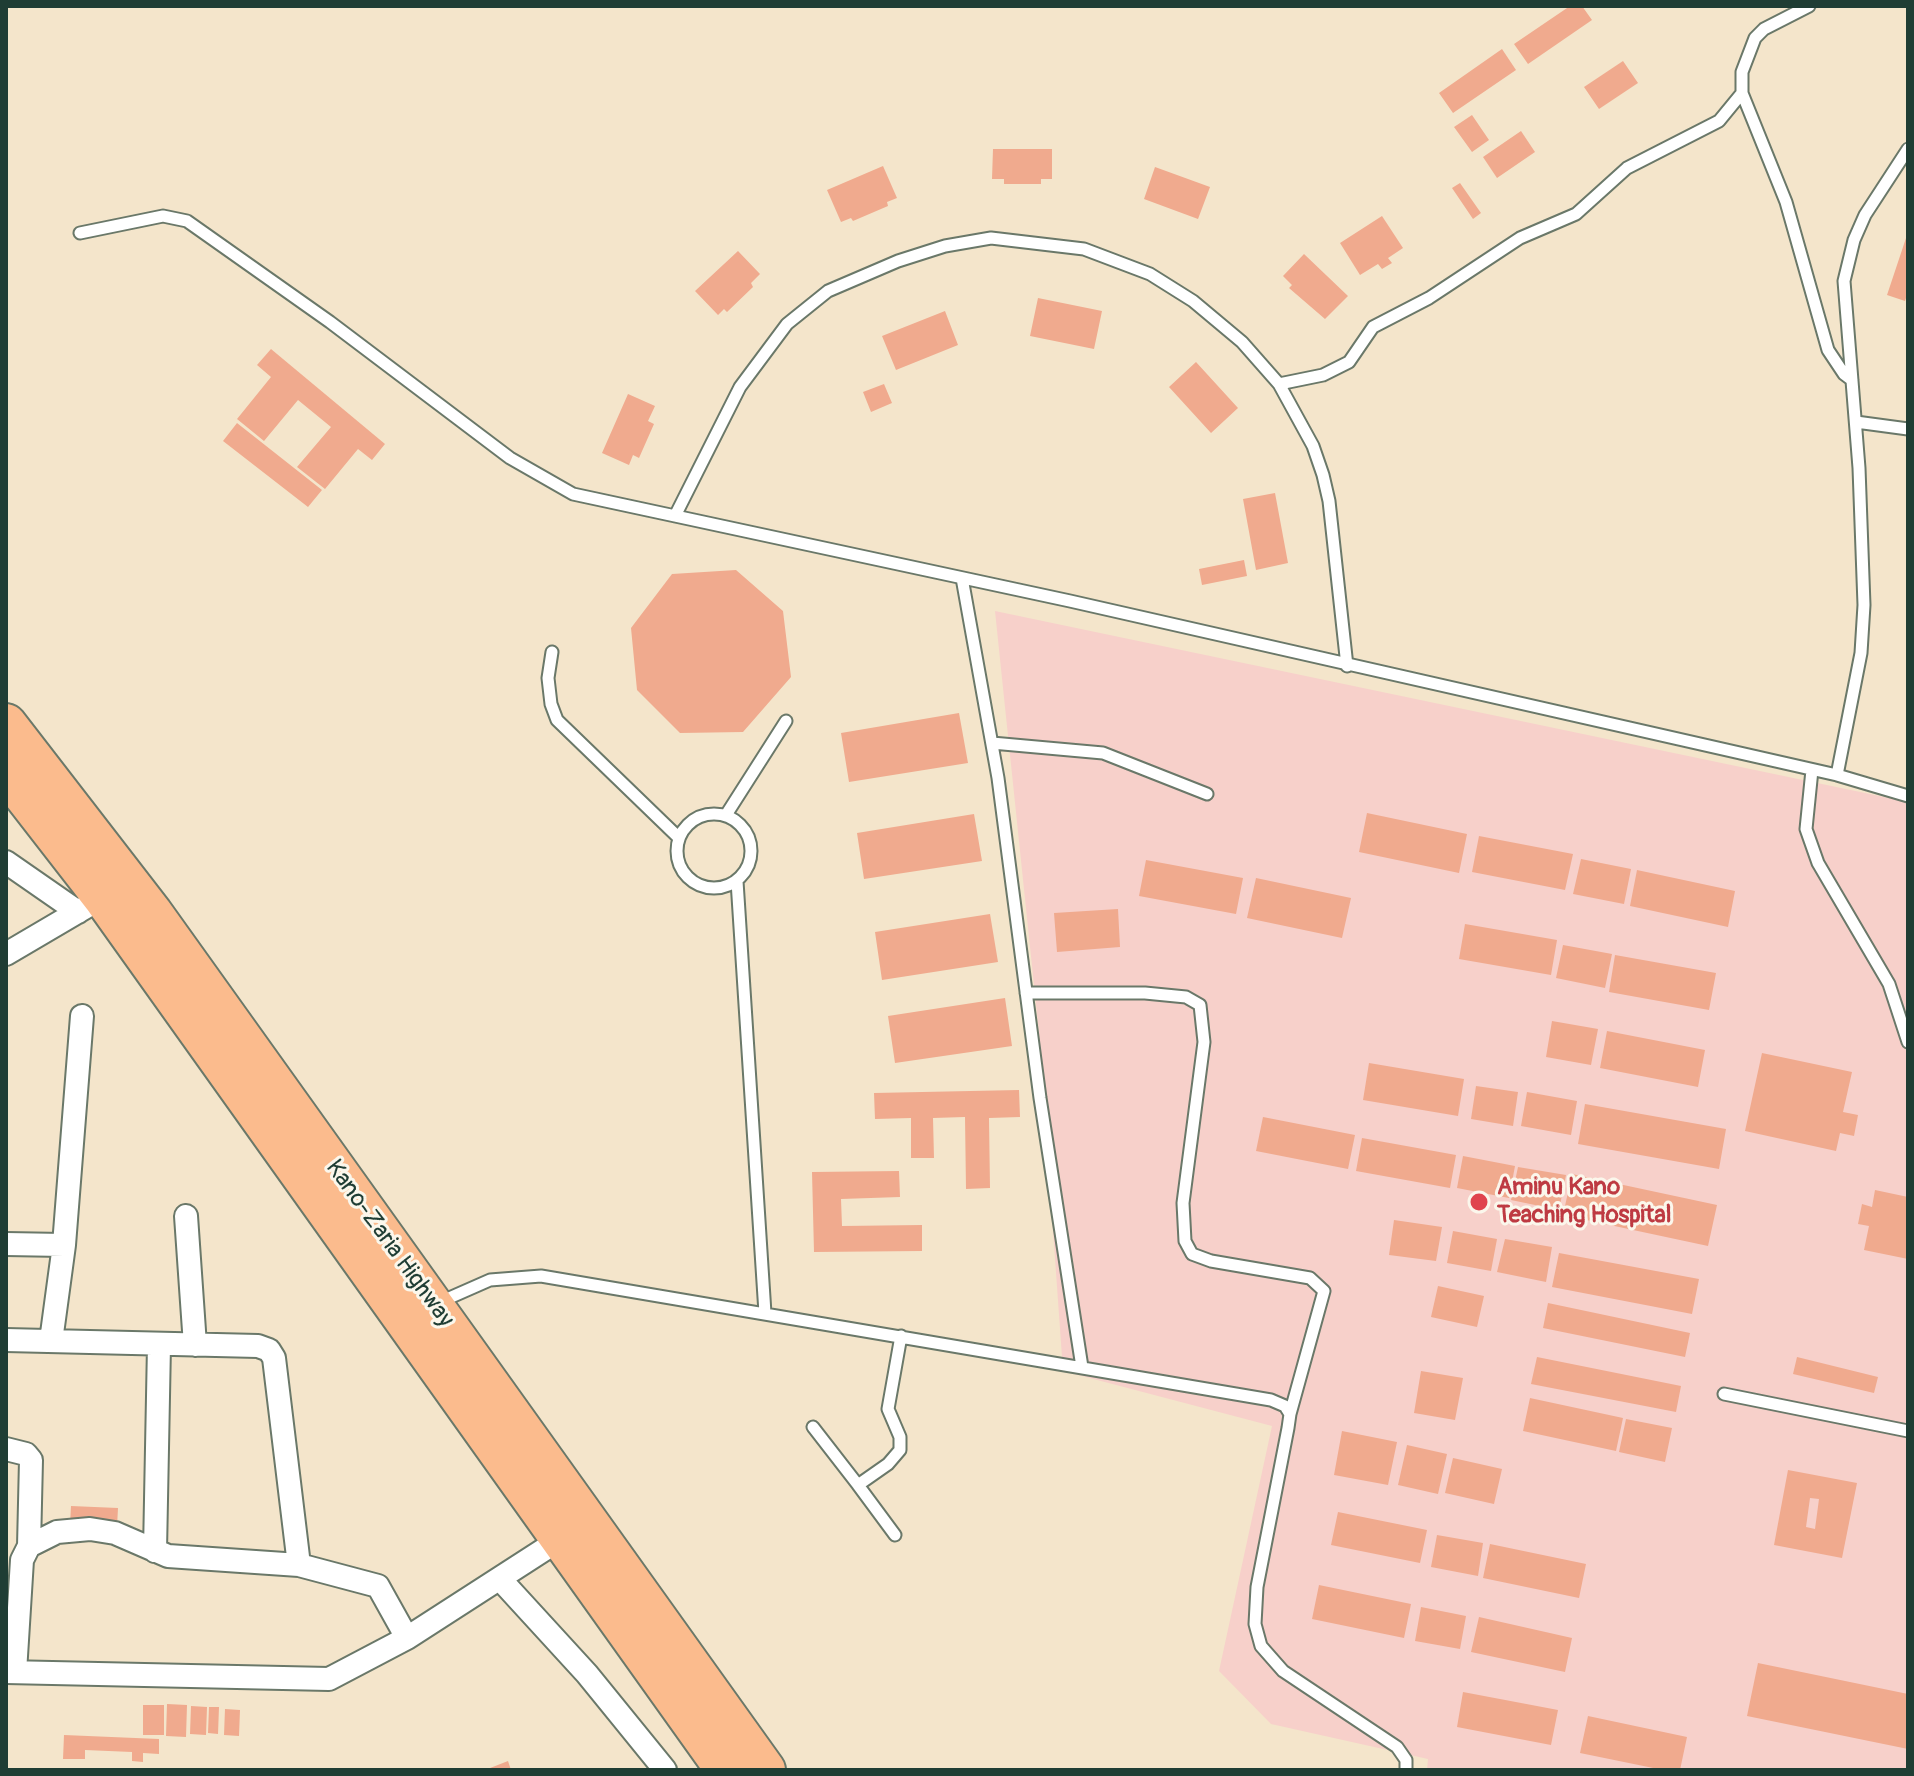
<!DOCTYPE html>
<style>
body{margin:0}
#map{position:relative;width:1914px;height:1776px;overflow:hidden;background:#f4e5cb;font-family:Pangolin,sans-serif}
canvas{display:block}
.frame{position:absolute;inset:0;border:8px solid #1f3d34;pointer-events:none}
</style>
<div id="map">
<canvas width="1914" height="1776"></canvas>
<div class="frame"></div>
</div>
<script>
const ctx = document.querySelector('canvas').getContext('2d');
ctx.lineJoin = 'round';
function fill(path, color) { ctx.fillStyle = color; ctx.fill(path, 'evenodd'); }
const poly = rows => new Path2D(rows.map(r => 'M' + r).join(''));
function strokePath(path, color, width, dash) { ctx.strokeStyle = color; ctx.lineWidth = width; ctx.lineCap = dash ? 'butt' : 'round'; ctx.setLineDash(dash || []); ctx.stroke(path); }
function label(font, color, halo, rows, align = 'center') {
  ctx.font = font + ' Pangolin,sans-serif'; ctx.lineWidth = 6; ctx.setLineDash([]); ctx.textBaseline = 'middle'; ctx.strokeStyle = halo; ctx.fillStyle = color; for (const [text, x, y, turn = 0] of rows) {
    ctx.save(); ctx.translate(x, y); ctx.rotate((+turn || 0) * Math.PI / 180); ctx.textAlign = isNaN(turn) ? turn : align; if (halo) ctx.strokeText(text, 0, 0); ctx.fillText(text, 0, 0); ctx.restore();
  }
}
fill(poly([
 [995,611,1908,802,1908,1770,1427,1770,1428,1759,1271,1724,1219,1671,1272,1426,1063,1371,1039,1033]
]), '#f7d0ca');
fill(poly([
 [1570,6,1582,6,1592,20,1528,64,1514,44],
 [1502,49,1516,70,1453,113,1439,93],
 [1623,61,1638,83,1599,109,1584,87],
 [1472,115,1489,140,1472,152,1454,127],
 [1521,131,1535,152,1497,178,1483,157],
 [993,149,1052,149,1052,179,1041,179,1041,184,1004,184,1004,179,992,179],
 [883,166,897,198,887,202,888,206,853,221,851,218,841,222,827,190],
 [1155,167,1210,187,1198,219,1144,199],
 [1460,183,1481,213,1473,219,1452,188],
 [1382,216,1403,248,1388,258,1392,263,1382,269,1378,264,1360,275,1340,243],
 [1908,232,1908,292,1905,301,1887,295],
 [738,251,760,274,751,283,753,287,727,312,724,309,718,315,695,291],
 [1304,254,1348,296,1325,319,1289,288,1292,285,1283,276],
 [1038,298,1102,311,1094,349,1030,336],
 [945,311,958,345,896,370,882,336],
 [271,349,385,444,372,460,358,449,325,489,297,467,331,427,298,400,264,441,237,419,271,377,257,365],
 [1196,362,1238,408,1211,433,1169,387],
 [884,384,892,403,871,412,863,392],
 [628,394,655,406,648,421,654,424,639,458,633,455,629,465,602,453],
 [237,423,322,490,308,507,223,441],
 [1275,493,1288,563,1256,570,1243,499],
 [1244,560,1247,576,1202,585,1199,569],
 [736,570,783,611,791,677,743,732,680,733,637,690,631,628,672,574],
 [959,713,968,763,849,782,841,733],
 [1367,813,1467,834,1459,873,1359,852],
 [974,814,982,861,864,879,857,833],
 [1479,836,1573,854,1565,890,1472,872],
 [1581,859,1631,869,1624,904,1573,894],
 [1146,860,1243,878,1236,914,1139,896],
 [1637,870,1735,891,1728,927,1630,906],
 [1256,878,1351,898,1342,938,1247,918],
 [1118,909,1120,947,1057,952,1054,913],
 [990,914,998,962,882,980,875,932],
 [1465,924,1557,940,1551,975,1459,959],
 [1563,945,1612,954,1605,988,1556,978],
 [1615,955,1716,973,1709,1010,1609,992],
 [1005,998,1012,1046,895,1063,888,1016],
 [1552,1021,1598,1029,1591,1065,1546,1057],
 [1607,1031,1705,1050,1698,1087,1600,1068],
 [1762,1053,1852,1072,1843,1112,1858,1115,1854,1136,1840,1133,1836,1151,1745,1131],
 [1369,1063,1464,1079,1458,1116,1363,1100],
 [1476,1086,1518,1092,1513,1126,1471,1119],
 [1019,1090,1020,1117,989,1118,990,1188,966,1189,965,1117,933,1118,934,1158,911,1158,911,1118,875,1119,874,1093],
 [1527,1092,1577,1101,1571,1135,1521,1126],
 [1585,1104,1726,1129,1719,1169,1578,1144],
 [1263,1117,1355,1135,1348,1169,1256,1151],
 [1362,1138,1456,1155,1450,1188,1356,1171],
 [1463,1156,1515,1166,1509,1198,1457,1188],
 [1518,1167,1566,1175,1559,1210,1511,1200],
 [899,1171,900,1197,841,1199,842,1226,922,1225,922,1251,814,1252,812,1172],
 [1572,1174,1717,1205,1708,1246,1563,1215],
 [1875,1190,1908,1197,1908,1259,1864,1250,1869,1226,1858,1224,1862,1204,1872,1207],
 [1394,1220,1442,1227,1436,1261,1389,1255],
 [1453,1231,1497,1239,1491,1271,1447,1263],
 [1505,1239,1552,1247,1546,1282,1497,1272],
 [1559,1253,1699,1279,1692,1314,1552,1287],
 [1438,1286,1484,1296,1477,1327,1431,1317],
 [1548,1303,1690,1333,1685,1357,1543,1328],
 [1537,1357,1681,1386,1676,1412,1531,1384],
 [1797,1357,1878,1377,1874,1393,1793,1374],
 [1421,1371,1463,1378,1455,1420,1414,1413],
 [1530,1398,1623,1418,1616,1451,1523,1431],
 [1626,1419,1672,1428,1665,1462,1619,1452],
 [1342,1431,1397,1442,1388,1485,1334,1475],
 [1407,1445,1447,1454,1438,1494,1398,1485],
 [1453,1458,1502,1469,1494,1504,1445,1493],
 [1788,1470,1857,1483,1842,1558,1774,1545],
 [1810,1498,1819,1499,1815,1529,1806,1527],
 [71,1506,118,1508,117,1527,70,1525],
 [1338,1512,1427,1530,1420,1563,1331,1545],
 [1437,1535,1483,1543,1478,1576,1431,1567],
 [1490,1544,1586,1564,1579,1598,1483,1578],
 [1319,1585,1411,1604,1404,1638,1312,1619],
 [1421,1607,1466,1616,1460,1649,1415,1641],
 [1479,1617,1572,1638,1565,1672,1471,1652],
 [1758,1663,1908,1694,1908,1749,1747,1716],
 [1463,1692,1558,1710,1551,1745,1457,1727],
 [167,1704,187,1705,186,1737,166,1736],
 [143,1705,164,1705,164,1735,143,1735],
 [191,1706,207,1707,206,1735,190,1734],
 [209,1707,219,1707,218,1734,208,1733],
 [225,1709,240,1710,239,1736,224,1735],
 [1588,1716,1687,1737,1680,1770,1663,1770,1580,1753],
 [64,1735,159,1739,159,1754,143,1753,143,1762,132,1761,132,1752,85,1750,85,1759,63,1759],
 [508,1761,511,1770,485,1770]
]), '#f0aa8e');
const lane = poly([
 [1809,6,1764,29,1755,38,1742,72,1742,93,1786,202,1828,350,1844,374,1852,380],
 [80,233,163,216,187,221,330,322,510,458,573,494,1070,601,1837,775,1908,796],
 [1279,384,1323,375,1349,362,1373,327,1429,298,1520,238,1576,214,1627,168,1719,121,1742,93],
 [1856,422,1908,429],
 [675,516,740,387,787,324,828,291,898,261,945,246,991,238,1084,249,1150,274,1193,301,1242,342,1279,384,1313,446,1323,475,1329,501,1347,666],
 [962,578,998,778,1040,1098,1082,1367],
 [552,652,548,678,551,704,557,720,678,837],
 [992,743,1103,753,1207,794],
 [1812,770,1806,829,1818,863,1889,984,1908,1042],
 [1837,775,1861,653,1864,605,1859,468,1844,281,1854,240,1865,215,1908,149],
 '677 851a37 37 0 1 1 74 0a37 37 0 1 1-74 0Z',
 [726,815,786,721],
 [737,881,765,1313],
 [1026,993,1145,993,1186,997,1200,1005,1204,1042,1183,1203,1185,1241,1192,1254,1211,1261,1310,1278,1324,1291,1290,1414],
 [440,1302,490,1280,541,1276,1271,1400,1285,1406,1290,1414,1288,1428,1257,1587,1255,1624,1261,1646,1283,1671,1397,1747,1406,1760,1406,1770],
 [1724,1394,1908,1431],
 [813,1427,858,1485],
 [895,1535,858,1485,888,1464,900,1450,900,1437,888,1409,901,1336]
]);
const street = poly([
 [6,862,78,912],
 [6,954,103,897],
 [186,1216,195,1345],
 [6,1244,64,1245,82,1016],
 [6,1340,258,1346,269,1350,274,1358,299,1565,378,1586,407,1638],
 [51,1341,64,1245],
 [6,1449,26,1454,31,1460,29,1546],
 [155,1551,159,1345],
 [500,1579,587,1674,665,1770],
 [6,1672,329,1679,407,1638,559,1540],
 [15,1672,22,1560,29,1546,57,1532,90,1529,115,1533,168,1556,299,1565]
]);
const highway = poly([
 [6,724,152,913,765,1770],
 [6,772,103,897,726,1770]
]);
strokePath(lane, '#6a7869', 15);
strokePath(street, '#6a7869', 26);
strokePath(highway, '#6a7869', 44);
strokePath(lane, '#fff', 11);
strokePath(street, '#fff', 22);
strokePath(highway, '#fbbb8d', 40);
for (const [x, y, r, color] of [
 [1479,1202,10,"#e0444e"]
]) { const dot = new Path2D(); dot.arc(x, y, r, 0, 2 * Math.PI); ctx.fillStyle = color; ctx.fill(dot); strokePath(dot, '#fbf7ec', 3); }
label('bold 24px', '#be3a42', '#fbf7ec', [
 ["Aminu Kano",1497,1188],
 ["Teaching Hospital",1497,1216]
], 'left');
label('24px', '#1f3d34', '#fbf7ec', [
 ["Kano-Zaria Highway",389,1244,54]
]);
</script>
